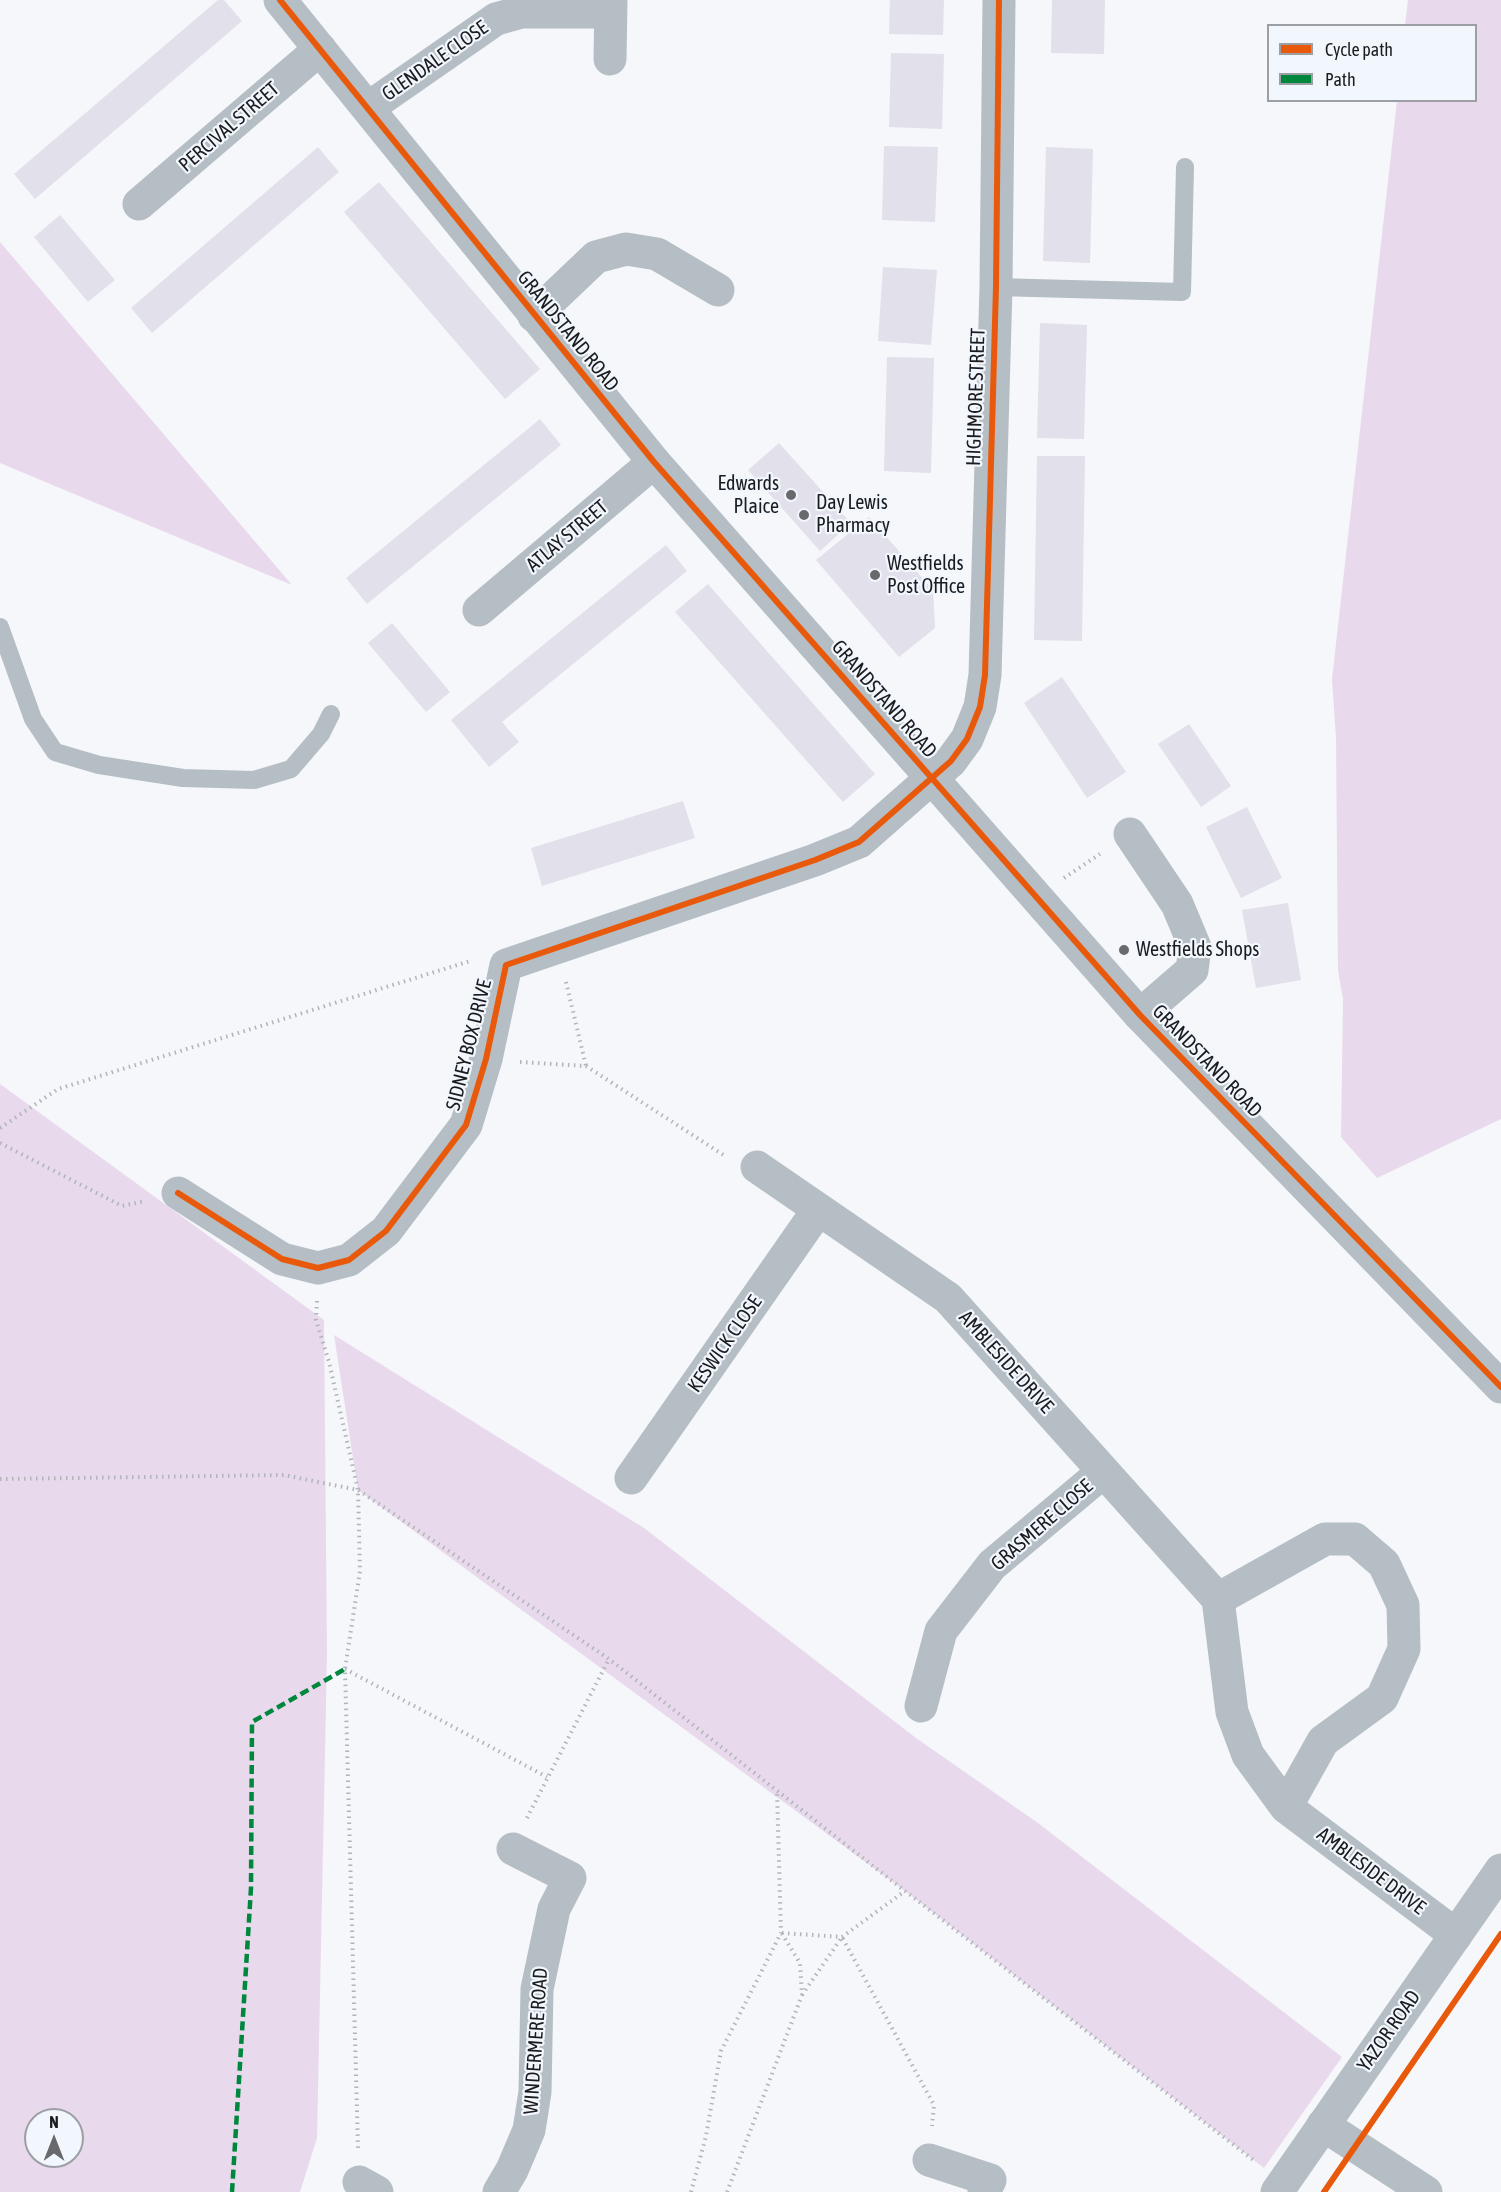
<!DOCTYPE html>
<style>
body{margin:0}
#map{position:relative;width:1501px;height:2192px;overflow:hidden;background:#f5f7fa;font-family:"Asap Condensed",sans-serif}
canvas{display:block}
.legend{position:absolute;left:1267px;top:24px;width:210px;height:78px;box-sizing:border-box;background:#f2f6fd;border:2px solid #9c9fa4;margin:0;padding:8px 10px;list-style:none;font-size:18px;color:#1a1c1f}
.legend li{display:flex;align-items:center;gap:12px;height:30px}
.legend b{width:30px;border:2px solid #9c9fa4}
.north{position:absolute;left:24px;top:2108px;width:60px;height:60px;box-sizing:border-box;background:#f2f6fd;border:2px solid #9c9fa4;border-radius:50%;rotate:0deg;font-size:16px;font-weight:700;line-height:24px;text-align:center;color:#1a1c1f}
.north::after{content:'';display:block;margin:auto;width:21px;height:27px;background:#67696c;clip-path:polygon(50% 0,100% 100%,50% 72%,0 100%)}
</style>
<div id="map">
<canvas width="1501" height="2192"></canvas>
<ul class="legend">
<li><b style="height:8px;background:#e8590c"></b>Cycle path</li>
<li><b style="height:8px;background:#00873e"></b>Path</li>
</ul>
<div class="north">N</div>
</div>
<script>
const ctx = document.querySelector('canvas').getContext('2d');
ctx.lineJoin = 'round';
function fill(path, color) { ctx.fillStyle = color; ctx.fill(path, 'evenodd'); }
const poly = rows => new Path2D(rows.map(r => 'M' + r).join(''));
function strokePath(path, color, width, dash) { ctx.strokeStyle = color; ctx.lineWidth = width; ctx.lineCap = dash ? 'butt' : 'round'; ctx.setLineDash(dash || []); ctx.stroke(path); }
function label(font, color, halo, rows, align = 'center') {
  ctx.font = font + ' "Asap Condensed",sans-serif'; ctx.lineWidth = 4.5; ctx.setLineDash([]); ctx.textBaseline = 'middle'; ctx.strokeStyle = halo; ctx.fillStyle = color; for (const [text, x, y, turn = 0] of rows) {
    ctx.save(); ctx.translate(x, y); ctx.rotate((+turn || 0) * Math.PI / 180); ctx.textAlign = isNaN(turn) ? turn : align; if (halo) ctx.strokeText(text, 0, 0); ctx.fillText(text, 0, 0); ctx.restore();
  }
}
fill(poly([
 [1408,0,1501,0,1501,1119,1377,1178,1341,1137,1343,999,1338,971,1336,738,1332,679,1397,101,1476,100,1476,26,1405,25],
 [0,242,292,585,0,463],
 [0,1084,324,1320,327,1655,317,2138,300,2192,0,2192],
 [36,2120,72,2120,72,2156,36,2156],
 [334,1335,644,1528,916,1738,1038,1823,1342,2057,1264,2168,905,1891,358,1490]
]), '#e9d9ec');
fill(poly([
 [218,0,224,0,242,21,35,199,14,174],
 [890,0,944,0,943,35,889,34],
 [1052,0,1105,0,1104,54,1051,53],
 [891,53,944,54,942,129,889,127],
 [884,146,938,147,935,222,882,220],
 [318,147,339,172,152,333,131,308],
 [1046,147,1093,149,1090,263,1043,261],
 [379,182,540,369,505,399,344,212],
 [60,215,115,280,88,302,34,237],
 [883,267,937,270,931,345,878,341],
 [1040,323,1087,325,1084,439,1037,438],
 [887,357,934,358,931,473,884,471],
 [540,419,561,445,367,604,346,578],
 [779,443,851,523,820,551,748,470],
 [1037,456,1085,456,1082,641,1034,640],
 [869,517,933,590,935,628,899,657,816,560],
 [666,545,687,571,502,722,519,742,489,767,451,720],
 [708,584,875,774,843,802,675,612],
 [392,623,450,692,426,712,368,643],
 [1062,677,1126,772,1087,798,1024,703],
 [1189,724,1231,786,1201,807,1158,744],
 [683,801,695,838,542,886,531,848],
 [1247,807,1282,878,1241,898,1206,827],
 [1288,903,1301,980,1256,988,1242,910]
]), '#e1e0eb');
strokePath(poly([
 [1064,878,1100,854],
 [566,982,586,1066],
 [520,1062,586,1066,725,1156],
 [0,1128,58,1089,470,961],
 [0,1143,122,1206,145,1201],
 [317,1301,316,1320,329,1362,358,1490,360,1571,345,1669,358,2148],
 [0,1479,284,1475,358,1490,609,1659,905,1891,1256,2162],
 [345,1669,547,1777],
 [527,1818,609,1659],
 [782,1933,842,1937,905,1891],
 [802,1995,842,1937,934,2105,932,2126],
 [691,2192,706,2136,721,2051,781,1933,777,1791],
 [727,2192,802,1995,800,1963,782,1934]
]), '#afb5b9', 4, [1.5, 4.5]);
strokePath(poly([
 [996,287,1182,292,1185,167],
 [0,627,33,719,55,752,99,765,183,778,254,780,291,769,321,734,331,714]
]), '#b5bec4', 18);
strokePath(poly([
 [610,59,611,0],
 [368,108,496,19,521,12,610,12],
 [139,204,320,49],
 [534,316,596,257,626,249,657,254,718,290],
 [479,610,654,462],
 [1130,834,1177,904,1195,947,1192,970,1140,1015],
 [757,1167,948,1298,1218,1599,1232,1712,1248,1755,1286,1807,1456,1935],
 [178,1193,282,1259,318,1268,349,1260,386,1231,466,1125,486,1059,506,965,815,860,859,842,951,761,967,739,980,707,985,675,996,287,999,0],
 [631,1478,818,1210],
 [1218,1599,1325,1539,1355,1539,1384,1564,1403,1605,1404,1649,1382,1698,1323,1741,1286,1807],
 [921,1706,941,1631,992,1565,1103,1472],
 [1323,2125,1426,2192],
 [929,2160,990,2180,984,2192],
 [359,2182,377,2192],
 [499,2192,512,2170,529,2130,535,2092,537,1989,554,1909,570,1878,513,1849]
]), '#b5bec4', 33);
strokePath(poly([
 [280,0,654,462,1140,1015,1501,1387],
 [1277,2192,1501,1870]
]), '#b5bec4', 33);
strokePath(poly([
 [232,2192,251,1888,252,1722,345,1669]
]), '#00873e', 4.5, [9, 4.5]);
strokePath(poly([
 [280,0,654,462,1140,1015,1501,1387],
 [178,1193,282,1259,318,1268,349,1260,386,1231,466,1125,486,1059,506,965,815,860,859,842,951,761,967,739,980,707,985,675,996,287,999,0],
 [1324,2192,1501,1934]
]), '#e8590c', 6);
for (const [x, y, r, color] of [
 [791,495,6,"#67696c"],
 [804,515,6,"#67696c"],
 [875,575,6,"#67696c"],
 [1124,950,6,"#67696c"]
]) { const dot = new Path2D(); dot.arc(x, y, r, 0, 2 * Math.PI); ctx.fillStyle = color; ctx.fill(dot); strokePath(dot, '#f2f6fd', 2); }
label('20px', '#1a1c1f', '#f2f6fd', [
 ["GLENDALE CLOSE",435,61,-35],
 ["PERCIVAL STREET",229,127,-41],
 ["GRANDSTAND ROAD",568,331,51],
 ["HIGHMORE STREET",976,397,-88],
 ["ATLAY STREET",567,536,-40],
 ["GRANDSTAND ROAD",884,699,49],
 ["SIDNEY BOX DRIVE",469,1045,-76],
 ["GRANDSTAND ROAD",1207,1061,46],
 ["KESWICK CLOSE",725,1344,-55],
 ["AMBLESIDE DRIVE",1006,1362,48],
 ["GRASMERE CLOSE",1042,1525,-41],
 ["AMBLESIDE DRIVE",1371,1871,37],
 ["YAZOR ROAD",1389,2031,-55],
 ["WINDERMERE ROAD",536,2041,-86]
]);
label('20px', '#1a1c1f', '#f2f6fd', [
 ["Edwards",779,484,"right"],
 ["Plaice",779,507,"right"],
 ["Day Lewis",816,503],
 ["Pharmacy",816,526],
 ["Westfields",887,564],
 ["Post Office",887,587],
 ["Westfields Shops",1136,950]
], 'left');
</script>
